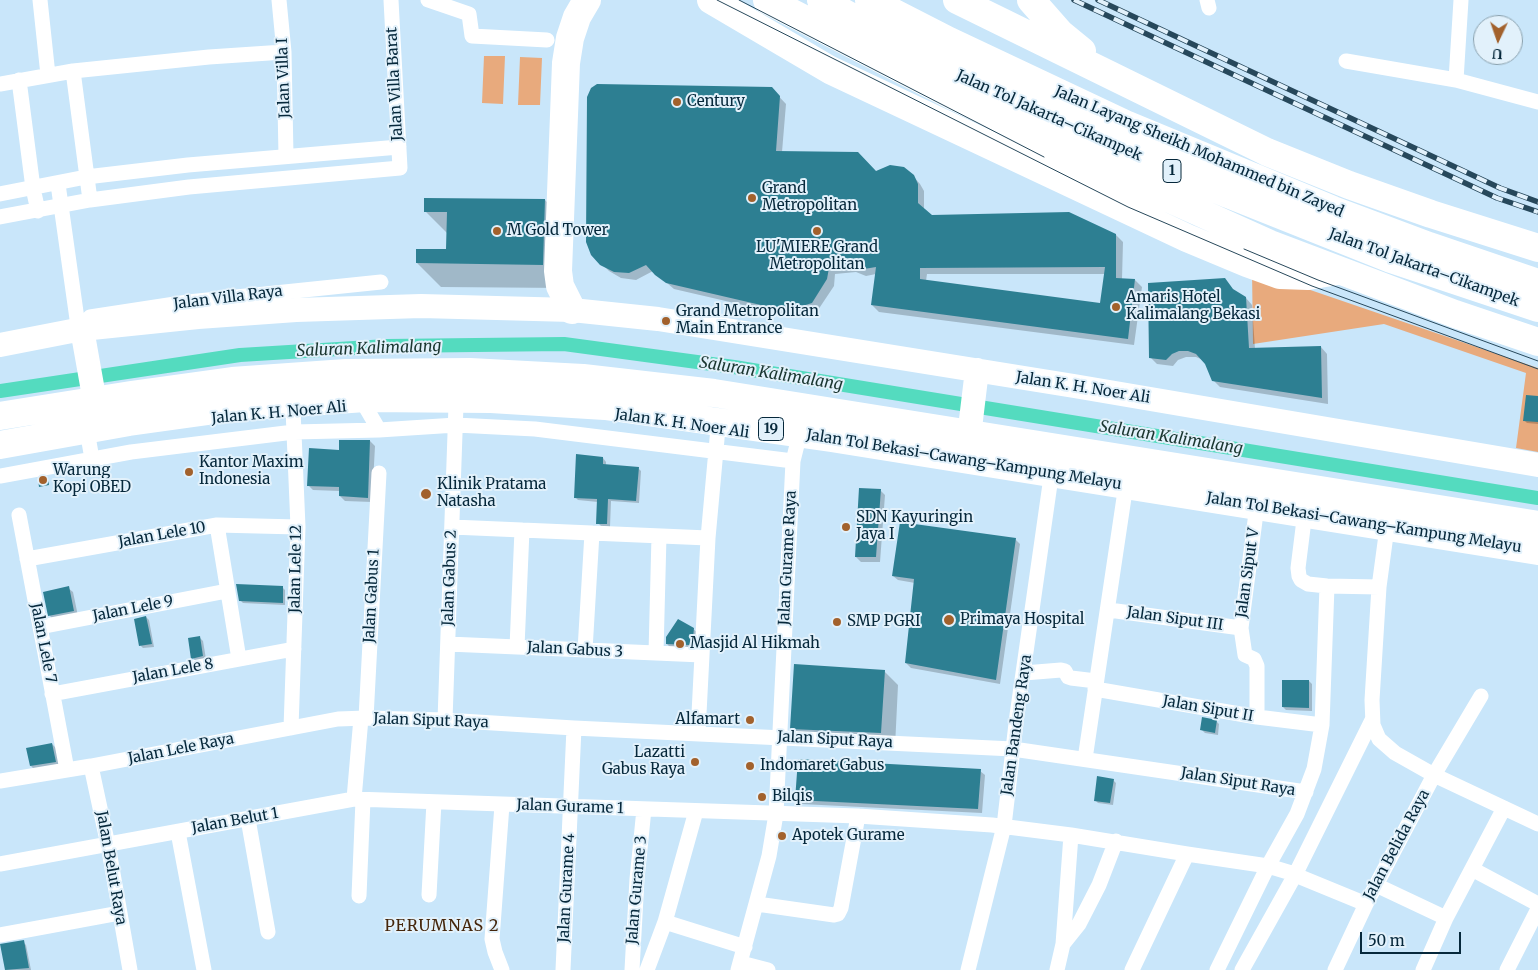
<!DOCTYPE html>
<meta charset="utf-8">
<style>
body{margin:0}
#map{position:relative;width:1538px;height:970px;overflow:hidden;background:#c9e6fa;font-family:Merriweather,serif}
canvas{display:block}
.north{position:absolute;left:1473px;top:15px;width:50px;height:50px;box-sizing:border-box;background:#e2f1fb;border:1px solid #8aa1ae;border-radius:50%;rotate:183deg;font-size:14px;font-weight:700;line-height:20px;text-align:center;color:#06283b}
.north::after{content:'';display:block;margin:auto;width:18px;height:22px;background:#a2612c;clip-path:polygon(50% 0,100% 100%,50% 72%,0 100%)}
.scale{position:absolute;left:1360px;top:932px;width:101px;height:22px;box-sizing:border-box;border:2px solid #06283b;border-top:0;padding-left:6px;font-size:15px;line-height:18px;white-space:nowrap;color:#06283b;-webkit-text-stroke:4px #e2f1fb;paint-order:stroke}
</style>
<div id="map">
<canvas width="1538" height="970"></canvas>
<div class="north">U</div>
<div class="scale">50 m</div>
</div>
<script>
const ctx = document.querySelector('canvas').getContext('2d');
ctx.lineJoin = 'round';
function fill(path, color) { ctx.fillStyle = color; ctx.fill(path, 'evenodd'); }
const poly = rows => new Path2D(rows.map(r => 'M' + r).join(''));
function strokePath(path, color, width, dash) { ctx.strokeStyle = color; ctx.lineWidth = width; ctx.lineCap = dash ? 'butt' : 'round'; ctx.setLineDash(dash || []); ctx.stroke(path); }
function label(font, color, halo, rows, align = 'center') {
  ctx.font = font + ' Merriweather,serif'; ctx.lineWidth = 4; ctx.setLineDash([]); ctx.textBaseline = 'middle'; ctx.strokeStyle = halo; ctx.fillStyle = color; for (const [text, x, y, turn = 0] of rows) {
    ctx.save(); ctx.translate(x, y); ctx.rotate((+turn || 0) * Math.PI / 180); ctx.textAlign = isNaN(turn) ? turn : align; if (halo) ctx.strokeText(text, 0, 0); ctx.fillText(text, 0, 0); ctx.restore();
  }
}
fill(poly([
 [484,56,505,56,503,104,482,103],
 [520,57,542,58,540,105,518,105],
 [1252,270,1538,368,1538,452,1516,448,1526,373,1384,324,1253,344]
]), '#e8aa7d');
fill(poly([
 [771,88,786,104,782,152,876,172,913,176,920,184,924,191,924,210,931,217,1116,235,1123,242,1122,279,1135,280,1142,287,1134,345,879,312,872,305,876,274,866,276,856,272,835,274,834,286,818,310,804,315,786,315,674,289,653,271,636,280,621,278,609,271,592,254],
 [927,274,1105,274,1101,305,926,281],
 [545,200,568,224,566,288,441,287,417,263,448,251,448,234,425,211],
 [1235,292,1246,298,1252,305,1255,349,1321,347,1327,354,1328,404,1220,387,1213,380,1206,364,1203,360,1196,357,1186,357,1178,360,1173,366,1157,364,1151,358],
 [1538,397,1538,424,1527,423,1524,420],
 [370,441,375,446,372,502,345,501,340,496,340,491,313,490,308,485],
 [603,458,606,462,606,466,638,468,641,471,639,503,611,501,610,527,601,526,598,523,598,502,578,500,575,497],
 [880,490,885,495,880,562,861,562,856,557],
 [1015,539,1020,544,1000,684,911,668,906,663,915,583,898,580,893,576],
 [282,587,285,590,285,605,243,603,240,600],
 [68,588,73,592,78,616,54,620,49,615],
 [146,617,149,620,154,647,143,648,140,645],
 [693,629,697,632,696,641,692,648,670,647,667,644],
 [200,638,203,641,206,659,196,661,193,658],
 [884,671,898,685,895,747,806,743,791,728],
 [1309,681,1312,684,1312,711,1286,710,1283,707],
 [1216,721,1219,724,1218,735,1205,733,1202,730],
 [52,744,57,749,60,767,36,771,31,766,27,749],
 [980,771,985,775,982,813,801,804,796,799],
 [1113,780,1116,783,1113,805,1098,803,1095,800],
 [23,942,26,945,31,970,6,970,1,945]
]), '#0003');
strokePath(poly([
 [0,391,240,355,387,346,564,344,734,367,1538,498]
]), '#54dbbf', 14);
fill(poly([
 [597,84,772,87,780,96,776,151,858,152,876,171,890,165,904,167,914,175,918,184,918,203,932,215,1069,212,1116,234,1116,278,1135,279,1128,339,871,305,876,267,858,270,849,266,829,268,827,279,812,303,796,308,778,309,666,283,655,275,646,265,629,273,614,272,600,265,591,255,586,242,587,97,591,88],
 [1105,267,1100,303,920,279,920,268],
 [424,198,545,199,543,265,416,263,416,249,446,249,447,212,424,212],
 [1225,278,1233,289,1246,297,1249,348,1321,346,1322,398,1212,381,1205,364,1196,354,1188,351,1179,351,1172,354,1166,360,1149,358,1148,283],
 [1526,395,1538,396,1538,422,1523,421],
 [339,440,370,440,368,498,339,496,339,487,307,486,309,448,339,450],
 [576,454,603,457,603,464,639,467,636,501,608,499,607,524,596,524,597,499,574,498],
 [48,477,49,485,39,487,38,479],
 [859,488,881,489,876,557,855,557],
 [900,522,1016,538,996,680,905,663,914,579,892,576],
 [236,584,283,586,283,603,239,601],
 [69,586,74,611,48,616,43,592],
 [146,616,152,644,139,646,134,619],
 [678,619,694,628,693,638,689,645,666,644,666,637],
 [200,636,203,656,191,659,188,638],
 [794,664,885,670,881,733,790,729],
 [1282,680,1309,680,1309,708,1282,707],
 [1202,717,1217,720,1215,733,1200,730],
 [52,743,56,762,30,766,26,748],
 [798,759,981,769,978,809,795,800],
 [1097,776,1114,779,1110,803,1094,801],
 [24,940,29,968,5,970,0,944]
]), '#2d7f92');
strokePath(poly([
 [40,0,48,75],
 [279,0,284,52,286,156],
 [428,0,469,14,472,36,547,40],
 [1207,0,1209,8],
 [1461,0,1456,80,1538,102],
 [1346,61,1456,80],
 [73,71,90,200],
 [19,80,33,188,38,211],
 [0,84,73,71,209,57,284,52],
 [58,184,77,319],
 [0,194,86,177,188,165,399,147],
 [0,217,90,200,189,187,400,168,391,0],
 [90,317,188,302,381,282],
 [365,406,379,430],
 [88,436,92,459],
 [0,476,131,452,294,432,379,430,456,425,535,429,793,461],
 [1256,513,1241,628,1245,655,1254,659,1257,666,1257,717],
 [19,515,67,770],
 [1304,520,1298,568,1299,576,1301,580,1308,584,1327,586,1379,587],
 [217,525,239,659],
 [452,527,708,538],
 [1386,535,1379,587,1372,700,1373,725,1379,739,1395,753,1434,775,1538,824],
 [27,559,217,525,298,527],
 [1109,610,1241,628],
 [40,627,227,591],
 [448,644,702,655],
 [517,647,522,530],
 [585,650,592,533],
 [656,653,659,536],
 [1024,673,1061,670,1065,671,1068,677,1071,678,1096,681],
 [1095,689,1257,717,1322,725],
 [52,694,294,649],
 [366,718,379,473],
 [445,720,456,405],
 [291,728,298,527,293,409],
 [698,733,708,538,718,428],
 [1085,759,1125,491],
 [91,766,108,845,130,970],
 [0,781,91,766,338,719,366,718,445,720,574,728,1013,749,1306,792],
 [354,799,361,718],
 [502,805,492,939,495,952,502,970],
 [248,819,268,932],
 [178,832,204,970],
 [0,864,354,799,858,816,992,825,1071,835,1187,854,1268,866,1288,872,1366,904],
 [1472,869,1538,904],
 [1376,885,1446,918],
 [429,895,434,802],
 [359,896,363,800],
 [757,904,834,915,838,914,841,908,858,816],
 [665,922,745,947],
 [0,935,119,913],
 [1063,944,1079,924,1099,885,1116,841],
 [741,963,768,970],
 [563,970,574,728],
 [632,970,637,879,644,809],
 [647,970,665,922,696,811],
 [738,970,769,856,776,814,793,461,798,441],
 [968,970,1004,826,1017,715,1051,477],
 [1057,970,1063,944,1071,835],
 [1132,970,1187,854],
 [1217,970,1268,866,1297,814,1314,769,1322,725,1327,586],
 [1242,970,1295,875,1372,720],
 [1335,970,1366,904,1434,775,1481,696],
 [1423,970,1446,918,1504,808],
 [1507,970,1538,909]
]), '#fff', 15);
strokePath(poly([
 [82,329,98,419],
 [0,345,82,329,198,317,296,310,421,306,572,310,658,319,1074,386,1538,465],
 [967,453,977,370]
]), '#fff', 24);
strokePath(poly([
 [711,0,830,70,1187,238,1247,263,1280,275,1308,276,1337,271],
 [767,0,955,97,1119,176,1270,244,1455,314,1538,342],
 [821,0,943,68,1082,132,1228,194,1391,259,1538,308],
 [869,0,949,41,1125,124,1333,210,1429,246,1538,283],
 [957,0,1267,152,1349,185,1431,214,1538,248],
 [1031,0,1060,33,1082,51],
 [572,310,560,286,558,271,566,63,570,38,577,17,587,0],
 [0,416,131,395,232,381,346,373,470,372,583,378,714,393,1538,525],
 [0,445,129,422,237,407,365,398,491,399,605,406,831,438,1538,551]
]), '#fff', 28);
strokePath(poly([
 [717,0,1128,207,1312,286,1538,369],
 [739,0,1044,157],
 [1244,249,1318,280,1538,361]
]), '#27485b', 1);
const rail = poly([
 [1074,0,1497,198,1538,212],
 [1098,0,1500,188,1538,202]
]);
strokePath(rail, '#27485b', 5.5);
strokePath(rail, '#e2f1fb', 4, [11]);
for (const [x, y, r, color] of [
 [677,102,5,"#a2612c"],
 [752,198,5,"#a2612c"],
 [497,231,5,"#a2612c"],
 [817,231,5,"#a2612c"],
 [1116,307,5,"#a2612c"],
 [666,321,5,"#a2612c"],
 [189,472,5,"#a2612c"],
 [43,480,5,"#a2612c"],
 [426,494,6,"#a2612c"],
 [846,527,5,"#a2612c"],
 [949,620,6,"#a2612c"],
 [837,622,5,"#a2612c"],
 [680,644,5,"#a2612c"],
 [750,720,5,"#a2612c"],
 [695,762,5,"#a2612c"],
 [750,766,5,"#a2612c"],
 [762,797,5,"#a2612c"],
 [782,836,5,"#a2612c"]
]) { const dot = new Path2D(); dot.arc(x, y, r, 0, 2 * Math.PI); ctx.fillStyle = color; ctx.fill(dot); strokePath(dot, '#e2f1fb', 2); }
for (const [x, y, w] of [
 [1172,171,18],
 [771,429,25]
]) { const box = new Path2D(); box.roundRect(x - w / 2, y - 11.5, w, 23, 4); ctx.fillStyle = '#e2f1fb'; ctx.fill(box); strokePath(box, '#06283b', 1); }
label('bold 14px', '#06283b', null, [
 ["1",1172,171],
 ["19",771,429]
]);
label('15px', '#06283b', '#e2f1fb', [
 ["Jalan Villa I",284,78,-92],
 ["Jalan Villa Barat",395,84,-93],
 ["Jalan Tol Jakarta–Cikampek",1049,116,24],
 ["Jalan Layang Sheikh Mohammed bin Zayed",1199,152,23],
 ["Jalan Tol Jakarta–Cikampek",1424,268,20],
 ["Jalan Villa Raya",228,298,-7],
 ["Jalan K. H. Noer Ali",1083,388,9],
 ["Jalan K. H. Noer Ali",279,413,-5],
 ["Jalan K. H. Noer Ali",682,424,8],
 ["Jalan Tol Bekasi–Cawang–Kampung Melayu",964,460,9],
 ["Jalan Tol Bekasi–Cawang–Kampung Melayu",1364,523,9],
 ["Jalan Lele 10",162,535,-10],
 ["Jalan Gurame Raya",788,558,-87],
 ["Jalan Lele 12",296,569,-89],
 ["Jalan Siput V",1248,573,-82],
 ["Jalan Gabus 2",450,578,-88],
 ["Jalan Gabus 1",372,596,-87],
 ["Jalan Lele 9",133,609,-11],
 ["Jalan Siput III",1175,619,8],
 ["Jalan Lele 7",43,643,79],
 ["Jalan Gabus 3",575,650,3],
 ["Jalan Lele 8",173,671,-10],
 ["Jalan Siput II",1208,709,10],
 ["Jalan Siput Raya",431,721,2],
 ["Jalan Bandeng Raya",1017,725,-82],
 ["Jalan Siput Raya",835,740,3],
 ["Jalan Lele Raya",181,749,-11],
 ["Jalan Siput Raya",1238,782,9],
 ["Jalan Gurame 1",570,807,2],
 ["Jalan Belut 1",235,821,-10],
 ["Jalan Belida Raya",1397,845,-62],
 ["Jalan Belut Raya",111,868,80],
 ["Jalan Gurame 4",567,888,-87],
 ["Jalan Gurame 3",637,890,-85]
]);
label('15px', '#06283b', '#e2f1fb', [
 ["Century",687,102],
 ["Grand",762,189],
 ["Metropolitan",762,206],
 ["M Gold Tower",507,231],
 ["LU'MIERE Grand",817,248,"center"],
 ["Metropolitan",817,265,"center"],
 ["Amaris Hotel",1126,298],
 ["Kalimalang Bekasi",1126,315],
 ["Grand Metropolitan",676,312],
 ["Main Entrance",676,329],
 ["Kantor Maxim",199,463],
 ["Indonesia",199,480],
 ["Warung",53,471],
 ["Kopi OBED",53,488],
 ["Klinik Pratama",437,485],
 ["Natasha",437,502],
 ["SDN Kayuringin",856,518],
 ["Jaya I",856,535],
 ["Primaya Hospital",960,620],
 ["SMP PGRI",847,622],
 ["Masjid Al Hikmah",690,644],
 ["Alfamart",740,720,"right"],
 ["Lazatti",685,753,"right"],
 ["Gabus Raya",685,770,"right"],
 ["Indomaret Gabus",760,766],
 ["Bilqis",772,797],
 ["Apotek Gurame",792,836]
], 'left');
label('italic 16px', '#1a3630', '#e2f1fb', [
 ["Saluran Kalimalang",369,349,-2],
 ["Saluran Kalimalang",771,374,9],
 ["Saluran Kalimalang",1171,438,9]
]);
ctx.letterSpacing = '1px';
label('16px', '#44260c', '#e2f1fb', [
 ["PERUMNAS 2",442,926]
]);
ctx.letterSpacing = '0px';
</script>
